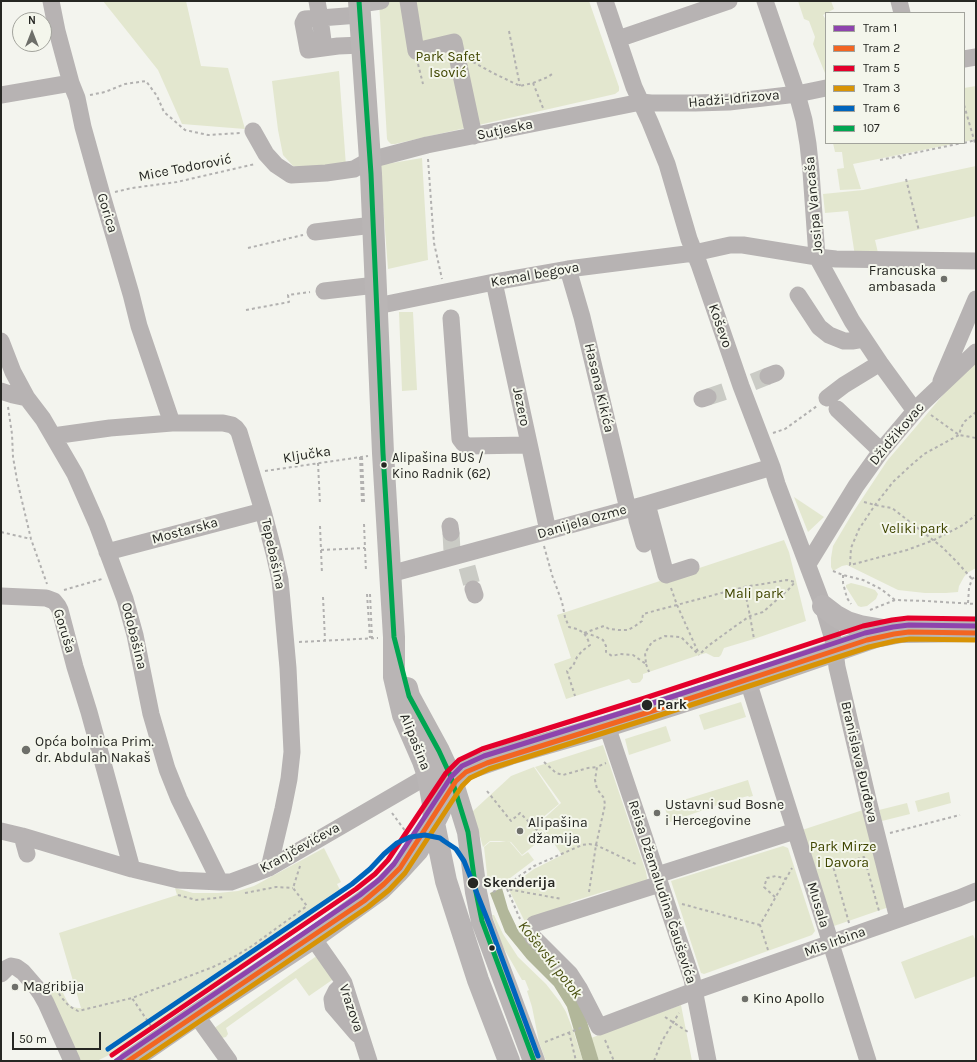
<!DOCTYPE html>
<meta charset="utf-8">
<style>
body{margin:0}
#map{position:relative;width:977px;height:1062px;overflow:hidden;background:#f3f4ee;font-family:Karla,sans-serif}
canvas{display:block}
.frame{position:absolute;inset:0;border:2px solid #262723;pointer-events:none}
.legend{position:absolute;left:825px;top:12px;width:140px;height:132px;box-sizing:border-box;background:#f4f6ec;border:1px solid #a2a39c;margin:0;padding:5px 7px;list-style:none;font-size:12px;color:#262723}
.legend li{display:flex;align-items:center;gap:8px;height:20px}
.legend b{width:20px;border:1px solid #a2a39c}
.north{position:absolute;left:12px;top:12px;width:40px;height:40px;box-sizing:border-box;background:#f4f6ec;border:1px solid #a2a39c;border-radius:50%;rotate:0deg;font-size:11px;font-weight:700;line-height:16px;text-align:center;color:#262723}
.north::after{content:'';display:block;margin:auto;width:14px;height:18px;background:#6e6f6a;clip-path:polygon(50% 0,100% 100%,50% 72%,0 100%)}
.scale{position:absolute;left:12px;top:1032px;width:89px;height:18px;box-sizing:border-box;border:2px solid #262723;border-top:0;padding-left:5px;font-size:12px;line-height:14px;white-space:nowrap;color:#262723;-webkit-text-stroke:3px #f4f6ec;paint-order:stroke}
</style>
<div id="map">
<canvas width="977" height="1062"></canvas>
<div class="frame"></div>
<ul class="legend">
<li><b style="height:5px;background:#8e44ad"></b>Tram 1</li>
<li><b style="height:5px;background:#f26522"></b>Tram 2</li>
<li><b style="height:5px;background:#e4002b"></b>Tram 5</li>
<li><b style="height:5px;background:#d89305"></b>Tram 3</li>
<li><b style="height:5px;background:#0065bd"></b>Tram 6</li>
<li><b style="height:5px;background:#00a651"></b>107</li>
</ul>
<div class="north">N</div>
<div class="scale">50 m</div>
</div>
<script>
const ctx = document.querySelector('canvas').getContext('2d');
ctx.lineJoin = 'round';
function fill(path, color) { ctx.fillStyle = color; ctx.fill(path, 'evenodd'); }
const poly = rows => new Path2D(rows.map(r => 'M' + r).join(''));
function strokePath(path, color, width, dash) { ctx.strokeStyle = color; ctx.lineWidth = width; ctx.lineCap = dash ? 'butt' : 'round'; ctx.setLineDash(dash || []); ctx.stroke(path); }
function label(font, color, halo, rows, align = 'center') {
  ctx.font = font + ' Karla,sans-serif'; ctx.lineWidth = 4; ctx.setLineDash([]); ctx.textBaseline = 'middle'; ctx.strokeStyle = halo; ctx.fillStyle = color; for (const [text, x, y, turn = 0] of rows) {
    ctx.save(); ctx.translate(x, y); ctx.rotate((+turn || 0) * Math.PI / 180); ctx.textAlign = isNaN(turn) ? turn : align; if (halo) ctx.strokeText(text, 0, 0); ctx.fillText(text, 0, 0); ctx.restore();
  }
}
fill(poly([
 [103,1,186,1,201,66,228,68,245,129,182,124,158,70],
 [379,1,589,1,619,87,619,91,615,94,395,144,391,144,388,141,387,139],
 [798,1,831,1,834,9,823,15,826,20,826,73,825,73,813,44,815,37,809,21,804,19],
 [339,71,346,166,310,170,293,166,283,155,278,130,272,81],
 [976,86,976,139,964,142,964,88],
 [833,143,958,143,853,164,861,189,840,190,837,169,844,168,842,152,835,152],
 [422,158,428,260,388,269,380,165],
 [976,166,976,216,875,240,879,257,855,256,848,211,825,213,823,194,863,190],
 [399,312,413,312,417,390,402,391],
 [976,358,976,568,967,573,964,577,959,586,958,592,946,593,925,593,898,590,847,565,842,566,833,571,831,567,831,558,833,546,852,514,887,461,965,369],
 [794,497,824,517,808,532],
 [784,540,789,552,806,621,754,639,724,648,721,655,719,657,714,657,706,653,699,655,643,674,643,678,640,682,636,683,632,683,629,679,566,699,554,664,571,658,557,615],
 [851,583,863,586,875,590,878,594,876,599,867,606,861,607,858,606,846,587,846,585],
 [741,702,746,717,704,730,699,715],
 [666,726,671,741,629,755,625,739],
 [603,745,646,872,648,883,619,893,609,890,571,902,564,910,525,922,508,888,534,869,562,855,548,835,538,824,561,803,535,767],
 [534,767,559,804,536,823,547,835,522,855,511,842,506,841,510,842,522,856,528,852,534,860,501,885,496,888,493,888,490,886,488,883,484,847,490,842,500,842,506,841,490,841,483,847,477,826,473,814,473,811,511,776],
 [748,780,753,796,749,797,748,796,726,802,695,813,670,822,664,806],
 [949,792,951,803,918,812,915,801],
 [907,803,910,814,882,821,879,810],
 [866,809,889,907,834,926,799,831],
 [783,846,788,848,815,931,812,935,704,974,701,973,671,881],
 [324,848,341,882,337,884,342,894,147,1031,113,1053,97,1061,80,1061,49,994,61,989,68,1003,72,1007,78,1008,81,1008,59,933,177,895,175,888,193,893,218,893,238,891,254,886],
 [492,915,494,915,503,934,518,957,546,984,560,1002,566,1012,573,1030,583,1061,546,1061,539,1042,532,1007,527,991,529,990,525,980,522,980,503,947],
 [973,935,976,941,976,976,915,999,901,962],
 [318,955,335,978,309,996,296,978,226,1028,228,1034,226,1037,222,1038,213,1029],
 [681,1005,692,1061,599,1061,591,1038]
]), '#e3e7cf');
fill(poly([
 [502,888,508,909,519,932,537,949,574,991,585,1015,599,1061,583,1061,567,1007,554,986,527,959,505,932,490,893]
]), '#b2b79a');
strokePath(poly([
 [753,382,768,376],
 [708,397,729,390],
 [451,533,452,551],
 [467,567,473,589]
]), '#cacbc5', 17, [17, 8]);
strokePath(poly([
 [509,31,520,86],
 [473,62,493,73,520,86,533,83,543,108],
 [418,64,423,84],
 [533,83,548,77,552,74],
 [90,95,105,92,125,84,146,81,157,96,164,112,185,130,208,135,240,133],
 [964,105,975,143],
 [964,143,976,140],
 [428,159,434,243,442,279],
 [901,159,900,156,962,143],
 [880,160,900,156],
 [906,179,919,231],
 [115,192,132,188,177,182,255,164],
 [248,248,303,235],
 [246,310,289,302,288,295,310,292],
 [8,407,12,434,13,457,17,480,31,539,47,584],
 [976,412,964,422,961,428,959,435,924,454,908,468,893,482,875,505,859,529,851,548,850,565,907,550,934,540,963,525,976,515],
 [931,415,959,435,976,438],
 [773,433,785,429,817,406],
 [360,457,362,502],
 [362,457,364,502],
 [318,463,320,504],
 [265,471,368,456],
 [976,484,976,492],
 [864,502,875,505,892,508,942,547,957,562,972,579],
 [364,524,366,572],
 [320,526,322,574],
 [1,532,31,539],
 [544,546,552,575,562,602,565,617,569,627,577,629,584,633,588,640,590,645,582,651,577,657,573,666,567,671,575,696],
 [321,550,365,548],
 [833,571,843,575,863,580,881,589,895,600],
 [843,575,843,583,847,598,851,604],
 [744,587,750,616,754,639],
 [671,588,677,605,699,654],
 [64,590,102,579],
 [367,594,370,638],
 [370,594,372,638],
 [323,597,325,640],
 [968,603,969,588,972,579,976,576],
 [870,610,895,600,926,601,976,604],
 [584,633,604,626,609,629,619,630,628,630,635,626,642,621,643,614,744,587,787,580,795,582,788,590,763,612,750,616,734,627,708,646,699,655],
 [585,633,595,636,603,640,606,646,606,652,612,656,620,654,633,655,646,664,645,653,652,642,665,636,681,637,699,655],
 [299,642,378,638],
 [646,664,649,672],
 [544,762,556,773,563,775,588,768,597,767],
 [487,791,511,821,520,813,542,835],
 [392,813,406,832],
 [890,833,960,815],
 [505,886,507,889,562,899],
 [507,889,520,919],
 [493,892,505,886,534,866,582,845,589,844,596,845,638,865],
 [589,892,596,845,605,805,604,798,597,789,595,780,597,767,606,763],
 [245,893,276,887,293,888],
 [178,895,196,900,225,897],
 [775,897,764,887,767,878,776,876,786,879],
 [682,904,760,925],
 [849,923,833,866,864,857,879,911],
 [768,950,760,925,792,868],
 [55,990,57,990,61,997,69,1006,78,1011,132,998],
 [665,1017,688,1032],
 [151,1026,132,998,213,967,234,957,252,946,307,906,293,888,300,866],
 [569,1032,576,1061],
 [605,1040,614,1061],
 [545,1042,583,1027],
 [654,1061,662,1041,679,1013]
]), '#b2b1b0', 2, [3, 3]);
strokePath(poly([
 [51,1,57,31,71,83,77,98,83,127,102,195,131,294,139,326,172,423],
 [317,1,320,18,305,19,303,23,308,50,338,46,362,45],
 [408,1,416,51,454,42,474,136],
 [605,1,634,87,650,122,667,164,689,239,699,264,741,386,772,467,777,484,823,606,834,643,837,667,869,804,898,919],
 [765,1,797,94,804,120,808,144,811,172,817,257,852,321,880,363,915,411],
 [899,1,902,13],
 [359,4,381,1],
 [618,39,729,1],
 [324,48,320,18,359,15],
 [964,59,976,57],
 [1,95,71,83],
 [253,131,266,154,276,165,291,175,326,173,354,169,370,160,427,145,631,104,641,102,651,103,695,103,729,102,797,94,826,88],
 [315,232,373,225],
 [568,269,582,317,628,509],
 [494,282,548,531],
 [324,291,376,285],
 [798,295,819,327,829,335,844,341,852,341,864,339],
 [377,306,494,282,568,269,694,253,730,245,743,245,817,257,836,259,976,261],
 [451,318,460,439,463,443,467,446,529,445],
 [1,341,13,372,27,398,43,419,75,474,97,524,125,599,135,635,151,714,167,769,179,799,220,882],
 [768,376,776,373],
 [941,381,976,299],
 [1,391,13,395,27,398],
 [827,398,844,385,880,363],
 [702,399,708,397],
 [837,409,881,451],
 [53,436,110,428,172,423,223,423,232,425,236,428,239,432,263,511,274,553,280,580,282,601,288,668,292,752,289,779,283,809,269,868],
 [647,504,666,575,691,567],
 [635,507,637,520,644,544],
 [450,526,451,533],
 [107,552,263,511],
 [808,564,856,486,881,451,919,406,976,352],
 [390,574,647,504,772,467],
 [473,589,475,595],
 [1,596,46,598,54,601,58,606,60,610,75,667,89,712,132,869],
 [748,681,868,1061],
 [607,726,692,979,708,1061],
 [1,831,22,836,132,869,178,880,220,882,231,882,269,868,419,781,428,776,439,775],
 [22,836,27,854],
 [657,875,795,831],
 [660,884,534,924,531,929,531,933,533,937,570,974,579,988,599,1027,694,991,959,898,976,891],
 [313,938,339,975,344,983,369,1061],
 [1,974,7,968,11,966,16,967,23,972,36,987,41,994,46,1003,72,1061],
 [344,983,336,991,332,999,333,1006,357,1034],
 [196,1015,229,1061]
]), '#b7b3b3', 17);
strokePath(poly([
 [359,1,371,174,383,453,394,637,394,677,403,715,423,761,428,776,433,804,434,823,446,881,478,980,509,1061],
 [823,606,836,616,847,622,860,626,889,631],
 [407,688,409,696,439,751,451,777,468,832,476,892,482,921,534,1061],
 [129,1061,196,1015,313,938,381,889,397,873,418,850,434,823,440,811,446,789,451,777,464,770,510,754,607,726,748,681,875,637,901,632,976,631]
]), '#b9b5b5', 22);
strokePath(poly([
 [359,1,371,174,383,453,394,637,409,696,439,751,451,777,468,832,476,892,482,921,534,1061]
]), '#00a651', 5);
strokePath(poly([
 [116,1061,360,895,380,879,394,864,451,777,462,766,484,756,647,705,865,633,893,627,909,625,976,626]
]), '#8e44ad', 5);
strokePath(poly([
 [128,1061,364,901,384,884,400,868,456,781,466,772,487,763,649,712,867,640,894,634,909,632,976,633]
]), '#f26522', 5);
strokePath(poly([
 [112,1055,356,889,375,874,388,860,446,773,459,760,482,749,645,698,863,626,892,620,908,618,976,619]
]), '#e4002b', 5);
strokePath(poly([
 [141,1061,368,907,389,890,405,873,462,786,470,778,489,769,651,718,869,647,895,641,910,639,976,640]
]), '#d89305', 5);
strokePath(poly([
 [108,1049,352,884,370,869,384,854,397,843,410,837,425,835,440,838,444,841,456,849,464,861,490,926,538,1056]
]), '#0065bd', 5);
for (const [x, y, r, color] of [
 [944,279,4,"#6e6f6a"],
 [384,465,3.5,"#262723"],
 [647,705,6,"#262723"],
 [26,750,5,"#6e6f6a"],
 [657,813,4,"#6e6f6a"],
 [520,831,4,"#6e6f6a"],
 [473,883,6,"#262723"],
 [492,948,3.5,"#262723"],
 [15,987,4,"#6e6f6a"],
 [745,999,4,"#6e6f6a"]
]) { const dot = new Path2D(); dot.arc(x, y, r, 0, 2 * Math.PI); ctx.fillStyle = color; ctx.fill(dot); strokePath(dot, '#f4f6ec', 1.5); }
label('13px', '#262723', '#f4f6ec', [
 ["Alipašina BUS /",392,458],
 ["Kino Radnik (62)",392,474]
], 'left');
label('14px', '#404601', '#f4f6ec', [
 ["Park Safet",448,57],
 ["Isović",448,73],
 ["Veliki park",915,529],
 ["Mali park",754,594],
 ["Park Mirze",843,847],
 ["i Davora",843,863]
]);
label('14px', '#262723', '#f4f6ec', [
 ["Hadži-Idrizova",734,99,-5],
 ["Sutjeska",505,130,-12],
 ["Mice Todorović",185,168,-11],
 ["Josipa Vancaša",814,205,-95],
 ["Gorica",107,213,73],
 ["Kemal begova",535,275,-10],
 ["Koševo",720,326,71],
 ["Hasana Kikića",599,388,77],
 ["Jezero",521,407,78],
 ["Džidžikovac",897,434,-50],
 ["Ključka",307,455,-9],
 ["Danijela Ozme",582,522,-16],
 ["Mostarska",185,531,-15],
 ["Tepebašina",273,554,78],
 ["Goruša",64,631,73],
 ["Odobašina",134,636,76],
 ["Alipašina",415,742,68],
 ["Branislava Đurđeva",859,762,77],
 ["Kranjčevićeva",300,848,-29],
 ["Reisa Džemaludina Čauševića",662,892,72],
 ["Musala",818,905,73],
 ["Mis Irbina",835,942,-20],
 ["Vrazova",351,1008,71]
]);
label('14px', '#262723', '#f4f6ec', [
 ["Francuska",936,271,"right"],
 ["ambasada",936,287,"right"],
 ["Opća bolnica Prim.",35,742],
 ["dr. Abdulah Nakaš",35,758],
 ["Ustavni sud Bosne",665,805],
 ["i Hercegovine",665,821],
 ["Alipašina",528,823],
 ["džamija",528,839],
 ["Magribija",23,987],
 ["Kino Apollo",753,999]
], 'left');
label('bold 14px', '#262723', '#f4f6ec', [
 ["Park",657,705],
 ["Skenderija",483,883]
], 'left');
label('italic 15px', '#4a5110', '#f4f6ec', [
 ["Koševski potok",550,960,52]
]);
</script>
